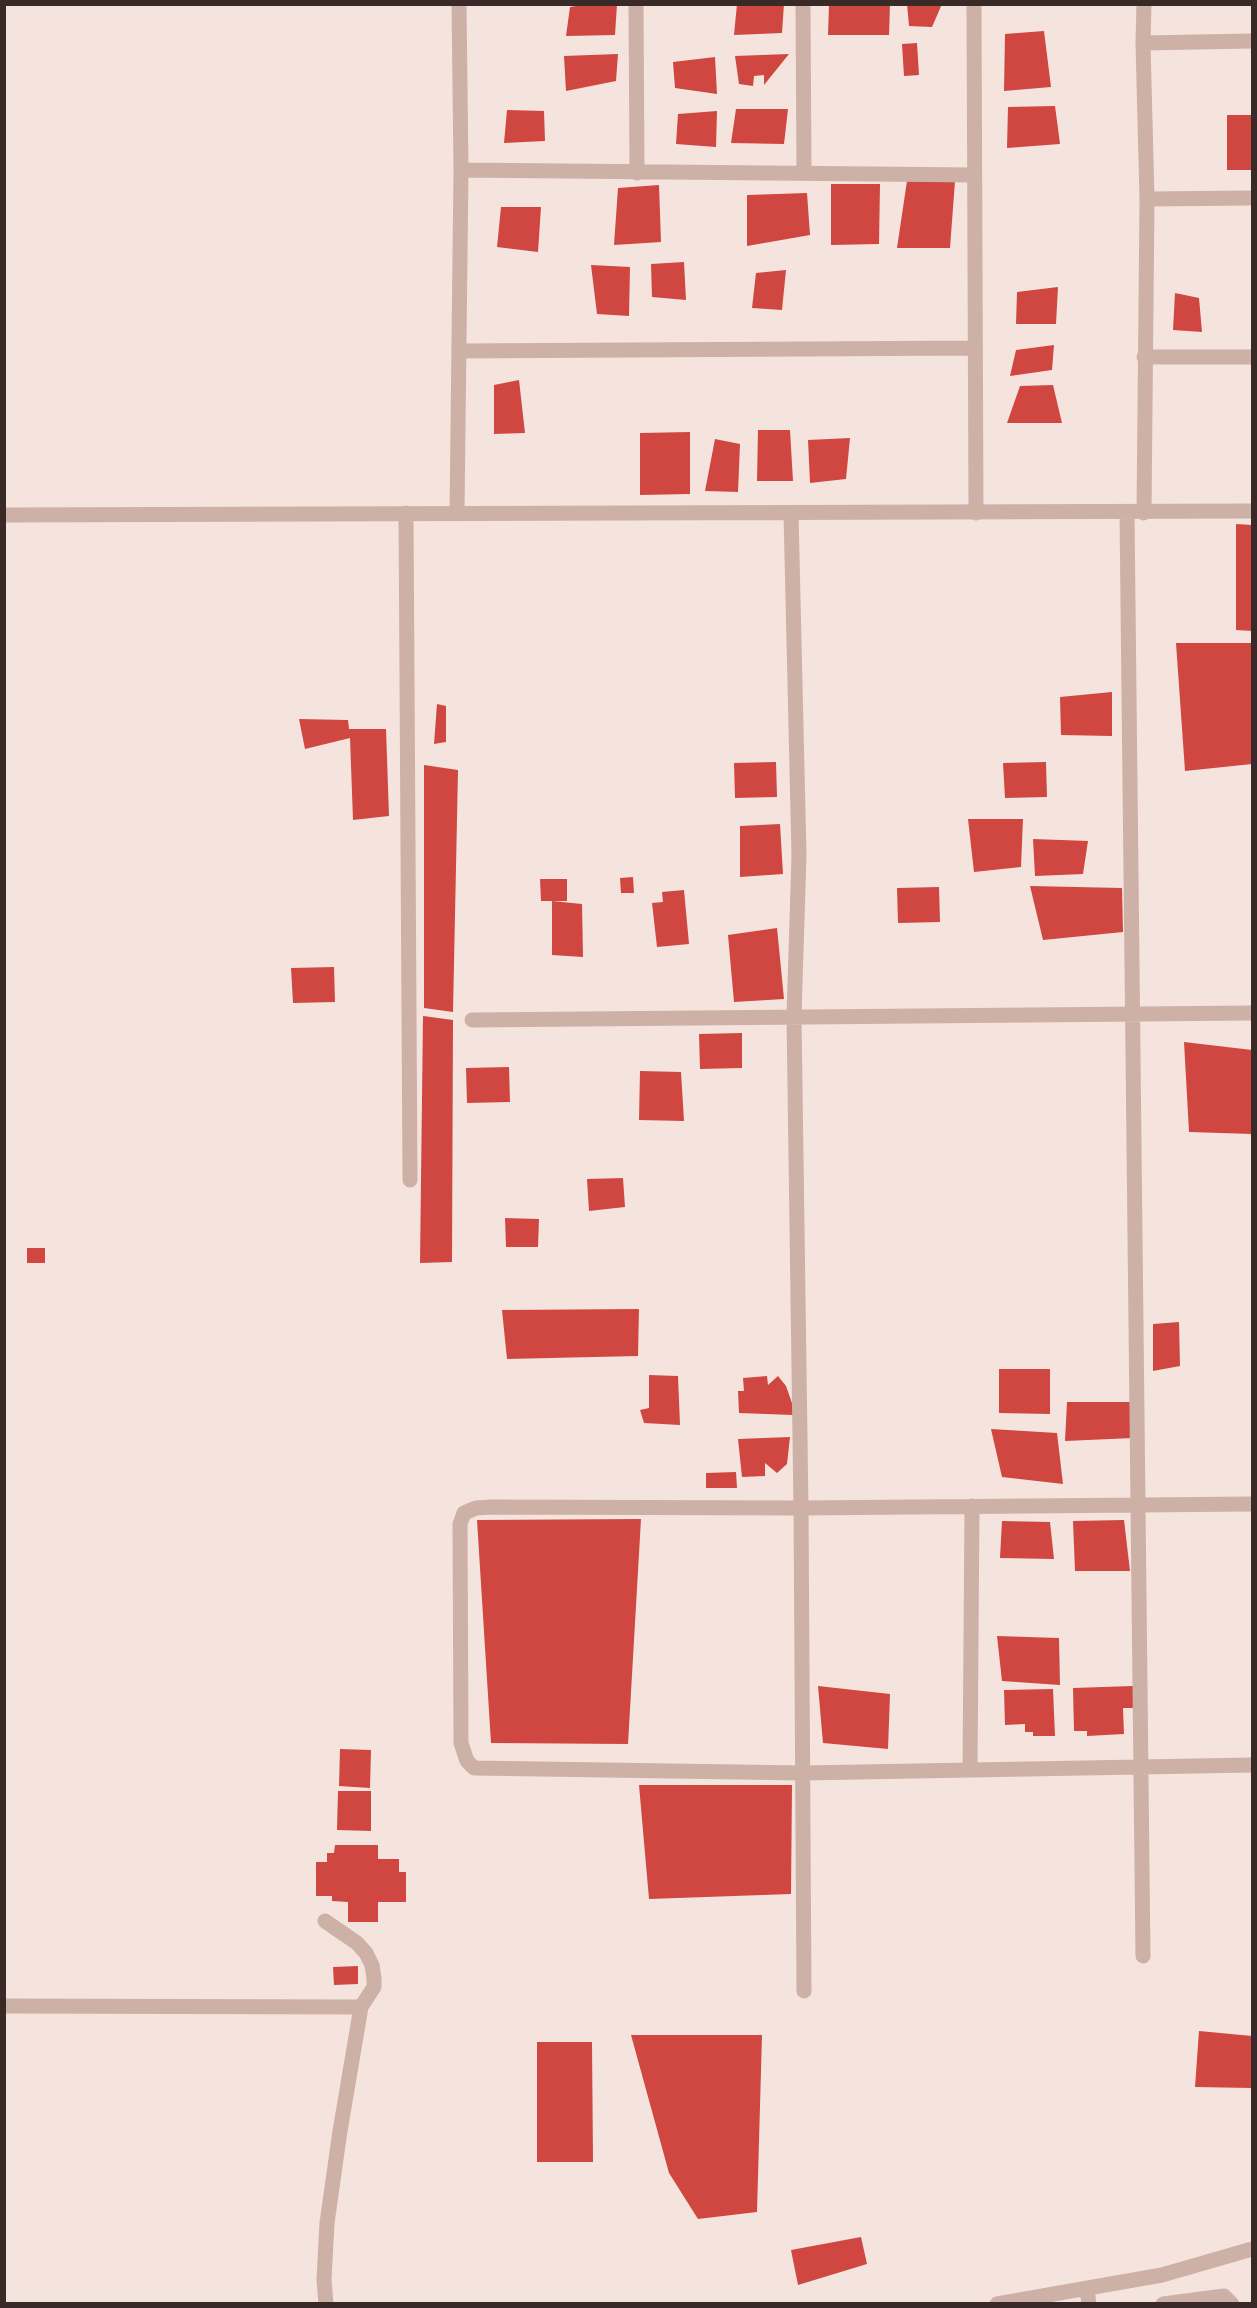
<!DOCTYPE html>
<style>
body{margin:0}
#map{position:relative;width:1257px;height:2308px;overflow:hidden;background:#f4e4dd;font-family:Inter,sans-serif}
canvas{display:block}
.frame{position:absolute;inset:0;border:6px solid #392a28;pointer-events:none}
</style>
<div id="map">
<canvas width="1257" height="2308"></canvas>
<div class="frame"></div>
</div>
<script>
const ctx = document.querySelector('canvas').getContext('2d');
ctx.lineJoin = 'round';
function fill(path, color) { ctx.fillStyle = color; ctx.fill(path, 'evenodd'); }
const poly = rows => new Path2D(rows.map(r => 'M' + r).join(''));
function strokePath(path, color, width, dash) { ctx.strokeStyle = color; ctx.lineWidth = width; ctx.lineCap = dash ? 'butt' : 'round'; ctx.setLineDash(dash || []); ctx.stroke(path); }
fill(poly([
 [588,4,617,4,615,35,566,36,570,7],
 [737,4,784,4,782,33,734,35],
 [829,4,890,4,889,35,828,35],
 [907,4,942,4,932,27,909,26],
 [1044,31,1051,87,1004,91,1005,34],
 [917,43,919,75,904,76,902,44],
 [618,54,616,81,566,91,564,56],
 [789,54,764,85,764,75,754,76,753,86,739,84,735,56],
 [715,57,717,94,675,88,673,62],
 [1055,106,1060,144,1007,148,1008,107],
 [736,109,788,109,784,144,731,143],
 [507,110,544,111,545,141,504,143],
 [717,111,716,147,676,144,678,114],
 [1227,115,1252,115,1252,170,1227,170],
 [907,181,955,181,950,248,897,248],
 [831,184,880,184,879,244,831,245],
 [659,185,661,242,614,245,618,188],
 [807,193,810,235,747,246,747,195],
 [501,207,541,207,538,252,497,247],
 [684,262,686,300,652,297,651,264],
 [591,265,630,267,629,316,597,314],
 [786,270,782,310,752,308,756,273],
 [1058,287,1056,324,1016,324,1017,292],
 [1175,293,1199,298,1202,332,1173,330],
 [1054,345,1052,370,1010,376,1016,350],
 [519,380,525,433,494,434,494,385],
 [1053,385,1062,423,1007,423,1020,386],
 [758,430,790,430,793,481,757,481],
 [690,432,690,494,640,495,640,433],
 [850,438,846,479,810,483,808,440],
 [715,439,740,444,738,492,705,491],
 [1236,524,1252,525,1252,631,1236,630],
 [1176,643,1252,643,1252,764,1185,771],
 [1112,692,1112,736,1061,735,1060,697],
 [437,704,446,706,446,742,434,744],
 [299,719,348,720,349,729,386,729,389,816,353,820,350,738,305,749],
 [776,762,777,797,735,798,734,763],
 [1046,762,1047,797,1005,798,1003,763],
 [424,765,458,770,453,1012,424,1008],
 [968,819,1023,819,1021,867,974,872],
 [780,824,783,874,740,877,740,826],
 [1033,839,1088,841,1083,874,1035,876],
 [633,877,634,893,621,893,620,878],
 [540,879,567,879,567,901,541,901],
 [1030,886,1122,888,1123,932,1043,940],
 [939,887,940,922,898,923,897,888],
 [684,890,689,944,657,947,652,903,663,902,662,892],
 [552,901,582,904,583,957,552,955],
 [777,928,784,999,734,1002,728,935],
 [334,967,335,1002,293,1003,291,968],
 [423,1016,453,1020,452,1262,420,1263],
 [742,1033,742,1068,700,1069,699,1034],
 [1184,1042,1252,1050,1252,1134,1189,1132],
 [509,1067,510,1102,467,1103,466,1068],
 [640,1071,681,1072,684,1121,639,1120],
 [623,1178,625,1207,589,1211,587,1179],
 [505,1218,539,1219,538,1247,506,1247],
 [27,1248,45,1248,45,1263,27,1263],
 [639,1309,638,1356,507,1359,502,1310],
 [1179,1322,1180,1366,1153,1371,1153,1324],
 [999,1369,1050,1369,1050,1414,999,1413],
 [649,1375,678,1376,680,1425,644,1423,640,1410,649,1408],
 [767,1376,768,1385,778,1376,786,1386,793,1406,793,1415,739,1413,738,1391,744,1391,743,1378],
 [1067,1402,1132,1402,1133,1438,1065,1441],
 [991,1429,1057,1433,1063,1484,1002,1477],
 [790,1437,787,1464,777,1473,765,1463,765,1476,742,1477,738,1439],
 [736,1472,737,1488,706,1488,706,1473],
 [641,1519,628,1744,491,1743,477,1520],
 [1124,1520,1130,1571,1075,1571,1073,1521],
 [1002,1521,1050,1522,1054,1559,1000,1558],
 [997,1636,1059,1638,1060,1685,1002,1681],
 [818,1686,890,1694,888,1749,823,1743],
 [1133,1686,1134,1708,1123,1708,1124,1734,1087,1736,1087,1731,1074,1731,1073,1688],
 [1053,1689,1055,1736,1033,1736,1033,1732,1025,1732,1025,1724,1005,1725,1004,1690],
 [340,1749,371,1750,370,1788,339,1786],
 [639,1785,792,1785,791,1894,649,1899],
 [338,1791,371,1791,371,1831,337,1830],
 [335,1845,378,1845,378,1859,399,1859,399,1872,406,1872,406,1902,378,1902,378,1922,348,1922,348,1902,332,1901,332,1896,316,1896,316,1862,327,1862,327,1853,334,1853],
 [358,1966,358,1984,334,1985,333,1967],
 [1199,2031,1252,2036,1252,2088,1195,2087],
 [631,2035,762,2035,757,2212,698,2219,669,2173],
 [537,2042,592,2042,593,2162,537,2162],
 [861,2237,867,2264,798,2285,791,2250]
]), '#cf4740');
strokePath(poly([
 [636,4,637,173],
 [803,4,804,172],
 [974,4,976,513],
 [1144,4,1143,43,1147,199,1144,513],
 [1143,43,1252,41],
 [461,170,974,175],
 [1147,199,1252,198],
 [459,351,975,348],
 [1144,357,1252,357],
 [406,513,410,1180],
 [457,513,461,170,459,4],
 [791,513,799,855,794,1016,801,1508,804,1991],
 [1127,513,1143,1956],
 [4,515,1252,511],
 [472,1020,1252,1013],
 [1252,1504,801,1508,491,1507,476,1508,464,1513,460,1524,461,1743,467,1761,474,1768,803,1773,1252,1765],
 [970,1770,972,1506],
 [325,1921,357,1943,366,1953,372,1965,374,1978,374,1987,361,2007,340,2131,327,2223,324,2280,326,2304],
 [4,2006,361,2007],
 [1087,2289,1089,2304],
 [997,2304,1162,2275,1252,2249],
 [1163,2304,1224,2296,1232,2304]
]), '#cdb1a7', 15);
</script>
